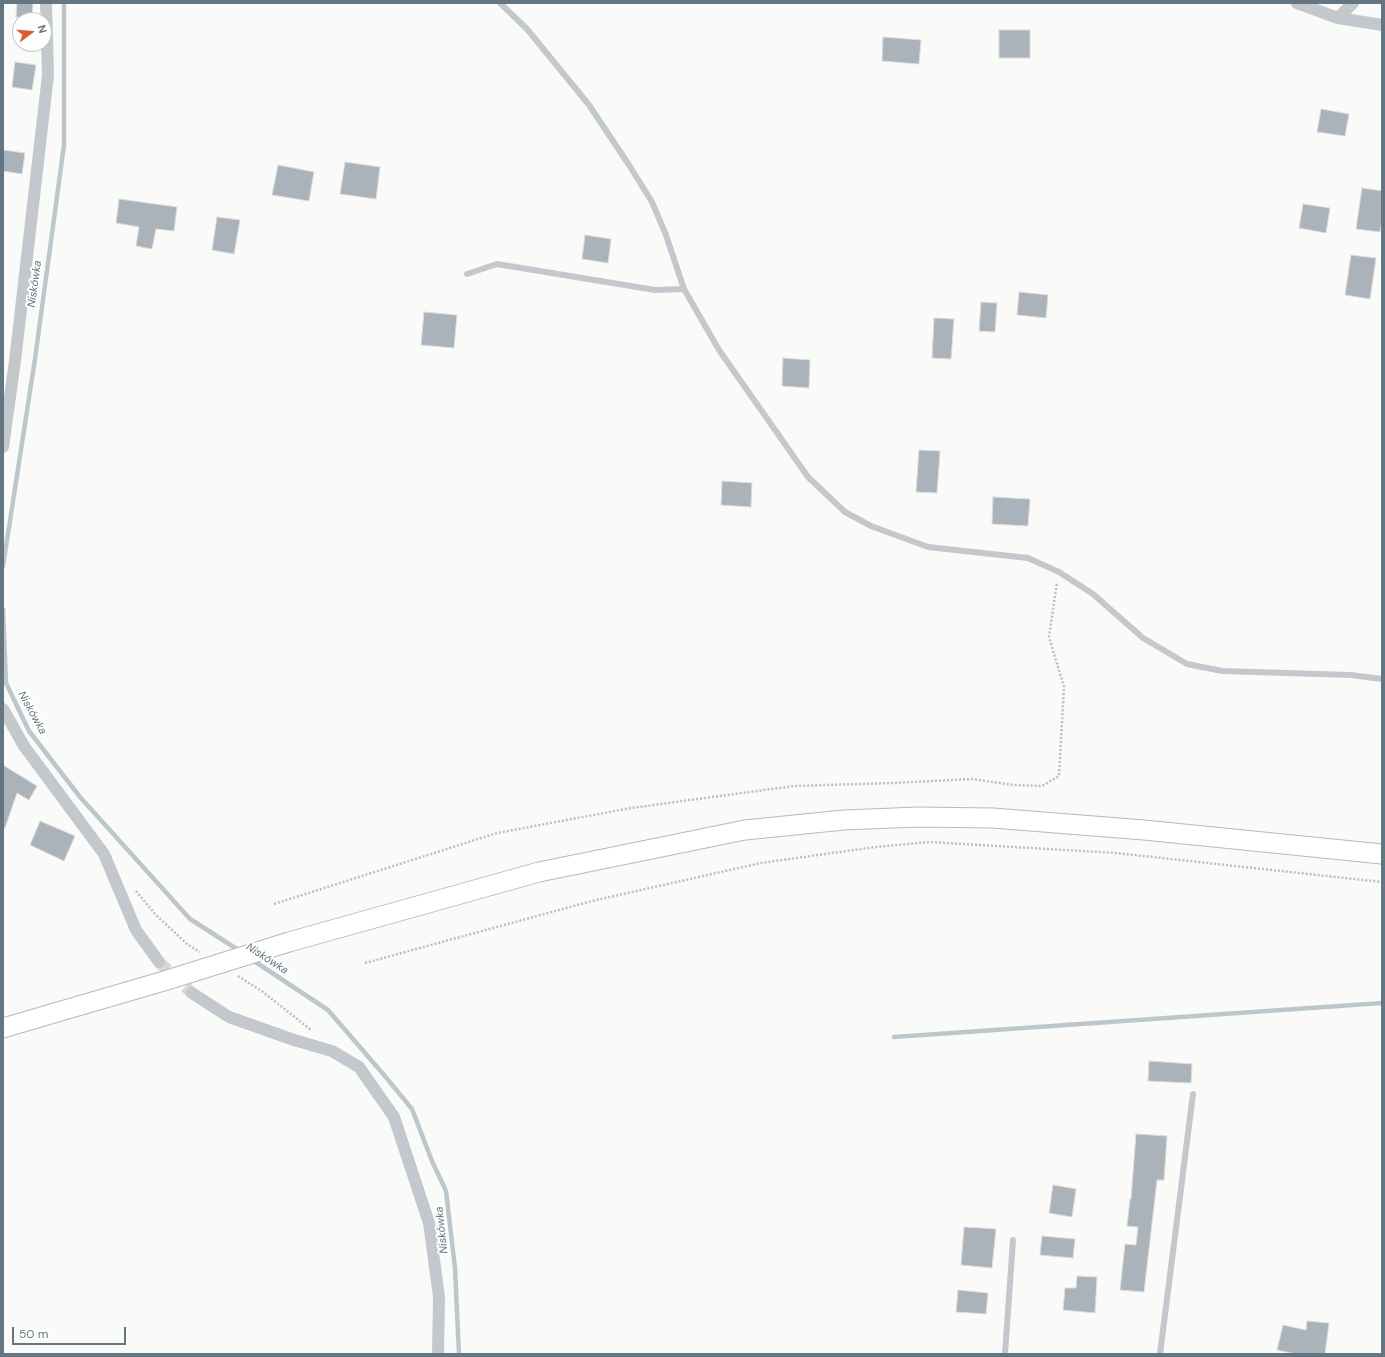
<!DOCTYPE html>
<meta charset="utf-8">
<style>
body{margin:0}
#map{position:relative;width:1385px;height:1357px;overflow:hidden;background:#fafaf8;font-family:"DM Sans",sans-serif}
canvas{display:block}
.frame{position:absolute;inset:0;border:4px solid #657683;pointer-events:none}
.north{position:absolute;left:12px;top:12px;width:40px;height:40px;box-sizing:border-box;background:#fff;border:1px solid #c1c8cd;border-radius:50%;rotate:74deg;font-size:11px;font-weight:700;line-height:16px;text-align:center;color:#657683}
.north::after{content:'';display:block;margin:auto;width:14px;height:18px;background:#e4572e;clip-path:polygon(50% 0,100% 100%,50% 72%,0 100%)}
.scale{position:absolute;left:12px;top:1327px;width:114px;height:18px;box-sizing:border-box;border:2px solid #657683;border-top:0;padding-left:5px;font-size:12px;line-height:14px;white-space:nowrap;color:#657683;-webkit-text-stroke:3px #fff;paint-order:stroke}
</style>
<div id="map">
<canvas width="1385" height="1357"></canvas>
<div class="frame"></div>
<div class="north">N</div>
<div class="scale">50 m</div>
</div>
<script>
const ctx = document.querySelector('canvas').getContext('2d');
ctx.lineJoin = 'round';
const poly = rows => new Path2D(rows.map(r => 'M' + r).join(''));
function strokePath(path, color, width, dash) { ctx.strokeStyle = color; ctx.lineWidth = width; ctx.lineCap = dash ? 'butt' : 'round'; ctx.setLineDash(dash || []); ctx.stroke(path); }
function fill(path, color) { ctx.fillStyle = color; ctx.fill(path, 'evenodd'); }
function label(font, color, halo, rows, align = 'center') {
  ctx.font = font + ' "DM Sans",sans-serif'; ctx.lineWidth = 4; ctx.setLineDash([]); ctx.textBaseline = 'middle'; ctx.strokeStyle = halo; ctx.fillStyle = color; for (const [text, x, y, turn = 0] of rows) {
    ctx.save(); ctx.translate(x, y); ctx.rotate((+turn || 0) * Math.PI / 180); ctx.textAlign = isNaN(turn) ? turn : align; if (halo) ctx.strokeText(text, 0, 0); ctx.fillText(text, 0, 0); ctx.restore();
  }
}
strokePath(poly([
 [3,566,35,359,64,145,64,3],
 [3,609,6,683,29,731,80,797,190,919,240,951],
 [251,959,328,1010,384,1075,412,1109,432,1161,446,1191,455,1268,459,1354],
 [894,1037,1382,1003]
]), '#bbc7cb', 4.5);
const building = poly([
 [17,3,33,3,32,18,16,17,17,3],
 [999,30,1030,30,1030,58,999,58,999,30],
 [883,37,921,40,919,64,882,61,883,37],
 [15,62,36,65,32,90,12,87,15,62],
 [1321,109,1349,114,1345,136,1317,132,1321,109],
 [3,150,25,153,22,174,3,171,3,150],
 [345,162,380,167,376,199,340,194,345,162],
 [278,165,314,172,309,201,272,195,278,165],
 [1362,188,1382,191,1382,220,1380,232,1356,229,1362,188],
 [119,199,177,207,174,231,156,229,152,249,136,246,139,227,116,223,119,199],
 [1303,204,1330,208,1326,233,1299,228,1303,204],
 [217,217,240,220,234,254,212,250,217,217],
 [585,235,611,239,608,263,582,259,585,235],
 [1351,255,1376,258,1370,299,1345,295,1351,255],
 [1019,292,1048,295,1046,318,1017,315,1019,292],
 [981,302,997,303,995,332,979,331,981,302],
 [424,312,457,315,454,348,421,345,424,312],
 [934,318,954,319,951,359,932,358,934,318],
 [783,358,810,360,809,388,782,386,783,358],
 [919,450,940,451,937,493,916,492,919,450],
 [722,481,752,483,751,507,721,505,722,481],
 [993,497,1030,499,1028,526,992,524,993,497],
 [3,765,37,786,29,800,17,793,5,828,3,828,3,765],
 [40,821,75,836,64,861,30,845,40,821],
 [1149,1061,1192,1064,1191,1083,1148,1081,1149,1061],
 [1136,1134,1167,1136,1164,1180,1157,1180,1144,1292,1120,1290,1125,1244,1136,1245,1138,1227,1127,1226,1130,1199,1131,1199,1136,1134],
 [1053,1185,1076,1189,1072,1217,1049,1213,1053,1185],
 [964,1227,996,1229,992,1268,961,1265,964,1227],
 [1042,1236,1075,1239,1073,1258,1040,1255,1042,1236],
 [1077,1276,1097,1277,1095,1313,1063,1310,1065,1288,1076,1288,1077,1276],
 [958,1290,988,1293,986,1314,956,1312,958,1290],
 [1307,1321,1329,1323,1325,1354,1296,1354,1277,1350,1283,1325,1306,1330,1307,1321]
]);
fill(building, '#aab3b9');
strokePath(building, '#dcdcda', 1);
strokePath(poly([
 [159,962,192,993]
]), '#d5d9db', 12, [12, 6]);
const primary = poly([
 [289,942,539,872,745,830,844,820,918,817,993,818,1144,830,1382,854],
 [3,1028,164,981]
]);
strokePath(primary, '#b5babe', 21);
strokePath(poly([
 [136,891,155,914,187,944,200,952],
 [274,904,497,833,631,808,794,786,892,783,972,779,1014,785,1042,786,1059,776,1064,687,1049,637,1057,582],
 [365,963,592,901,761,863,875,847,929,842,1116,853,1382,882],
 [238,976,263,992,311,1030]
]), '#bbbfc2', 2.5, [2, 2]);
strokePath(poly([
 [500,3,527,29,589,105,629,165,652,202,666,235,684,289,719,350,808,477,845,512,871,526,928,547,1028,558,1059,572,1093,594,1143,638,1187,664,1222,671,1351,675,1382,679],
 [467,274,497,264,655,290,684,289],
 [1005,1354,1013,1240],
 [1160,1354,1193,1094]
]), '#c3c8cc', 6);
strokePath(poly([
 [1297,3,1338,18,1382,25],
 [1338,18,1353,3],
 [3,447,15,361,48,75,46,3],
 [3,709,24,746,104,854,136,930,159,962],
 [192,993,229,1017,294,1040,332,1051,359,1067,394,1117,429,1223,439,1297,438,1354]
]), '#c3c8cc', 12);
strokePath(primary, '#fff', 19);
const primaryBridge = poly([
 [164,981,289,942]
]);
strokePath(primaryBridge, '#b5babe', 21, []);
strokePath(primaryBridge, '#fff', 19);
label('italic 11px', '#60757c', '#fff', [
 ["Niskówka",35,284,-82],
 ["Niskówka",32,713,61],
 ["Niskówka",267,959,33],
 ["Niskówka",442,1230,-96]
]);
</script>
